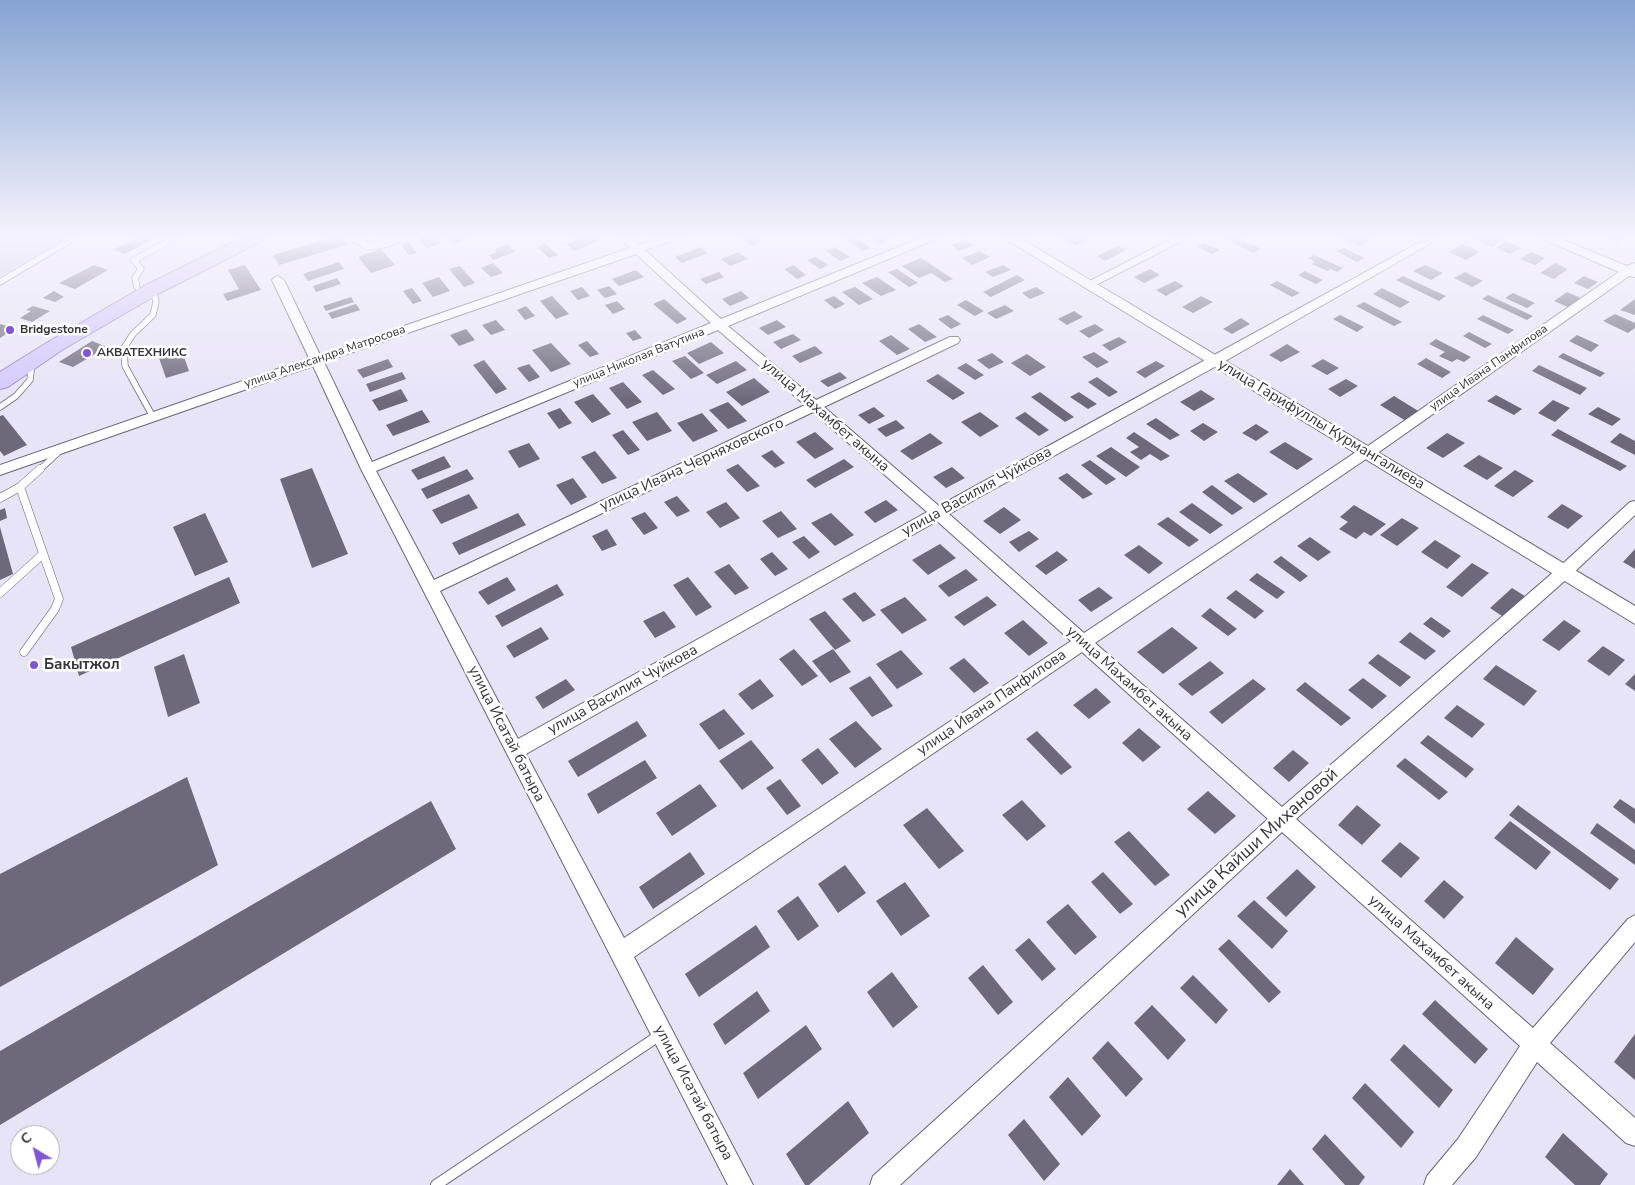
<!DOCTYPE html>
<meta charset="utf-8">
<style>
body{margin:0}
#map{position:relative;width:1635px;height:1185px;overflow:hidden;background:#e8e4f8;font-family:"Nunito Sans",sans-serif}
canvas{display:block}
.north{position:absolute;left:10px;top:1125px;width:50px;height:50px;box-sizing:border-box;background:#fff;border:1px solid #aeaeb1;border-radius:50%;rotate:323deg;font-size:14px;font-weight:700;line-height:20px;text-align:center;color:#35343c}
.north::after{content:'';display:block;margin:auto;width:18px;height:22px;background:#8057d1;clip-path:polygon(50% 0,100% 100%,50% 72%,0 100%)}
</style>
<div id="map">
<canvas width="1635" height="1185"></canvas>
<div class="north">С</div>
</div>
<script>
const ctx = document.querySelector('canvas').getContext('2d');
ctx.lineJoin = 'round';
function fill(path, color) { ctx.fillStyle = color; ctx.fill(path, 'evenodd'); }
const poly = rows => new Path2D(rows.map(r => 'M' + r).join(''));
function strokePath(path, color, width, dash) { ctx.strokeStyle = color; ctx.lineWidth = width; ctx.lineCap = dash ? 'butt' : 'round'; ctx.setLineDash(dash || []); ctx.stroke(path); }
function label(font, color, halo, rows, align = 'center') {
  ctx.font = font + ' "Nunito Sans",sans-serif'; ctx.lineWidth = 5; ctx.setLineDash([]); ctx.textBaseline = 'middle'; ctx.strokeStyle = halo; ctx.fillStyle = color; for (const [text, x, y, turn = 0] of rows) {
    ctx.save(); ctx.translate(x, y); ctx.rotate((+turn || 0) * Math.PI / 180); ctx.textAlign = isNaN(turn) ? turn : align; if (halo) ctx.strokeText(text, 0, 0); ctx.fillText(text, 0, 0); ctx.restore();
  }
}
fill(poly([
 [0,235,73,235,0,277]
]), '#d2cbed');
fill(poly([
 [142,235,157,237,125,254,113,250],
 [340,235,346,245,279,265,273,255],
 [426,235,434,235,442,243,427,248,417,237],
 [444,235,464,235,468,239,453,244],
 [577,235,595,235,601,240,574,251,566,244,576,240,572,237],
 [737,235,751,235,762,242,753,246],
 [867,235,884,235,891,239,881,244],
 [1063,235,1081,235,1088,239,1075,245,1059,236],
 [1219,235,1232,235,1261,249,1253,253],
 [1343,235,1359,235,1370,240,1359,246,1339,237],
 [1479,235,1489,235,1502,240,1492,247,1473,239],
 [1608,235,1623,235,1627,236,1617,242,1605,237],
 [854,236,871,248,863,251,845,239],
 [965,239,973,245,959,251,951,245],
 [408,241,417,253,409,255,400,244],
 [1506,241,1521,248,1510,254,1496,248],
 [1204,243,1220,250,1212,254,1197,246],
 [508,244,515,252,493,260,489,255,497,252,495,249],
 [545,244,558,255,549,258,537,247],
 [1463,244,1480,252,1466,260,1449,252],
 [1118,246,1126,250,1105,261,1097,256],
 [701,247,708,253,682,263,675,257],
 [835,247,850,257,840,261,826,251],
 [1344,248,1365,258,1357,262,1336,251],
 [381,249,395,265,371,273,358,257],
 [980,251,990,257,972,265,962,258],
 [739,252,748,259,730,266,721,259],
 [1531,252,1545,258,1535,265,1520,259],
 [1314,255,1343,268,1337,272,1331,269,1328,271,1311,264,1315,262,1308,258],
 [816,257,828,265,820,269,807,260],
 [921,258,953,279,945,282,931,273,919,278,902,266],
 [339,262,344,269,308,281,303,274],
 [493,263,503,273,491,277,481,268],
 [1555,263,1568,269,1554,279,1540,273],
 [94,265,108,270,75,289,59,283],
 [245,265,261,290,227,301,223,294,239,289,228,270],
 [793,265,806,275,797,279,784,269],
 [1003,265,1011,270,993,277,985,272],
 [1425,265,1443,273,1431,280,1413,271],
 [460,266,475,283,464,287,449,269],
 [897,269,918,283,909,287,888,272],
 [1150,269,1160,275,1144,283,1134,277],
 [636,270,644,277,619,286,612,279],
 [1305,271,1323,280,1316,284,1298,275],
 [719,272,724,277,706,284,700,279],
 [1465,272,1483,281,1472,287,1454,278],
 [1017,275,1025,280,991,297,983,292],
 [1403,276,1446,296,1439,301,1396,280],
 [1584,276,1598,282,1588,289,1574,283],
 [439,277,450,291,433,297,422,283],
 [877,277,896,290,881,296,862,283],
 [337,278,341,284,316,292,313,286],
 [1175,281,1184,286,1166,296,1156,290],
 [1277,281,1300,293,1292,297,1270,285],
 [609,286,617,294,605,298,597,290],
 [582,287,590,296,578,300,570,291],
 [855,287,873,299,859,305,842,292],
 [1036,287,1045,293,1030,299,1022,293],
 [412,288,422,301,413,304,403,291],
 [1382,288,1410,302,1400,308,1373,294],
 [54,291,64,297,55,302,43,298],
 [741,291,749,298,730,306,722,299],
 [1567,292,1583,299,1570,308,1554,301],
 [1513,293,1535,303,1527,308,1505,298],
 [1488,295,1533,316,1527,320,1482,299],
 [552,296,569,314,556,319,540,301],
 [834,296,845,304,835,309,824,300],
 [1201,296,1213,302,1193,313,1182,307],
 [351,297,354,302,326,311,323,306],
 [664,299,687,319,677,324,653,304],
 [1635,299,1635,315,1620,310],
 [966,300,984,311,975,316,957,305],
 [617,301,625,309,613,314,605,305],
 [1364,302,1402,322,1394,326,1356,306],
 [356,304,360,310,332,319,328,313],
 [1005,305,1014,311,996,319,987,313],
 [33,306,50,311,32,322,20,318,31,311,26,310],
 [526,306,535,316,525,320,517,310],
 [1074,311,1083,317,1067,325,1058,319],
 [1615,314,1635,323,1635,328,1628,333,1603,321],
 [948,315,961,324,951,329,938,319],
 [1340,315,1364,327,1357,332,1333,319],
 [1483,315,1514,330,1508,334,1477,319],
 [1241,318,1250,324,1232,334,1223,329],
 [496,320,505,330,491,335,482,325],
 [777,320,786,327,768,335,759,328],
 [0,324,15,328,0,338],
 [919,324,937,337,925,342,908,329],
 [1095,324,1104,330,1089,338,1079,331],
 [466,329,475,340,459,346,450,335],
 [635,330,642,338,633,341,626,333],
 [1469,332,1492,344,1485,348,1463,336],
 [793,334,801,340,781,349,773,342],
 [891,335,910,349,897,355,879,341],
 [1577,335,1599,345,1591,352,1569,341],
 [1119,337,1127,342,1110,351,1102,345],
 [1436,339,1471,357,1464,362,1457,359,1452,362,1439,356,1445,352,1429,344],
 [92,341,107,347,73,367,59,362],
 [587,341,599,354,590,357,578,345],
 [711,342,724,353,699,364,687,353],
 [551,343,571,364,551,372,532,350],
 [1287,344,1300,352,1281,362,1269,355],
 [815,346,823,353,800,363,792,356],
 [182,351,189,371,166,378,159,358],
 [1094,352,1109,362,1097,368,1082,357],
 [992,353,1004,362,989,369,977,360],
 [1563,353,1605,373,1600,377,1558,357],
 [1027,354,1046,367,1030,376,1011,363],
 [685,356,704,373,691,379,672,361],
 [1426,358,1451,372,1442,378,1417,364],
 [388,359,393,367,363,378,357,370],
 [1323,359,1339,368,1327,375,1311,366],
 [484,360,507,389,496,394,473,365],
 [736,361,747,370,717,384,706,375],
 [1156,361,1165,366,1145,378,1136,372],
 [966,363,984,375,975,380,957,368],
 [529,364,540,377,529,382,517,368],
 [1539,365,1587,388,1580,395,1532,371],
 [653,370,675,389,663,395,642,375],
 [402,372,406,379,370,392,366,384],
 [840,372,847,378,828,387,820,381],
 [938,374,965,393,953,400,926,381],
 [1097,377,1118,392,1109,397,1088,382],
 [754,378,770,392,742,406,726,392],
 [1346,379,1358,386,1340,397,1328,389],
 [623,382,642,402,627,409,609,388],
 [401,389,408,401,379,411,372,400],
 [1201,390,1215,399,1194,411,1180,402],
 [1040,392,1074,417,1065,422,1031,397],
 [1079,392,1097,404,1088,409,1070,397],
 [593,394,611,414,592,423,574,402],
 [1496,395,1522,409,1514,415,1487,401],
 [1394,396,1420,412,1406,421,1380,405],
 [1553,400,1570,408,1555,422,1538,413],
 [728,402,747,421,728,429,709,410],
 [874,407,885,416,869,424,858,415],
 [1598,407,1621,419,1612,426,1588,414],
 [560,408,572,423,559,429,547,413],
 [422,410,430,422,393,436,386,425],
 [657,412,672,431,647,441,632,422],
 [980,412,999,426,980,437,961,422],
 [1025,412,1049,430,1039,436,1015,418],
 [702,413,718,431,693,442,677,423],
 [3,415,27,445,4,456,0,451,0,416],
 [1156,418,1180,435,1170,440,1146,424],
 [896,420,905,428,886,437,877,429],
 [1203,423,1218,432,1204,441,1190,431],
 [1256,424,1269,432,1256,441,1242,433],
 [1558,429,1627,466,1620,471,1551,435],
 [623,430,640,450,628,455,612,435],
 [815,432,834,449,815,459,796,442],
 [1134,432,1170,456,1161,461,1150,454,1141,460,1130,452,1139,447,1126,438],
 [930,433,943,443,912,460,900,451],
 [1447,433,1465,443,1443,458,1426,448],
 [1620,433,1635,441,1635,455,1610,442],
 [1285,442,1313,459,1297,470,1269,452],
 [529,443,540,459,519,468,508,451],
 [1111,447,1140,467,1126,477,1096,456],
 [772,450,785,463,775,468,761,456],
 [595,451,617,478,602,484,581,457],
 [1479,455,1503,468,1487,480,1463,466],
 [444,456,451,467,418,480,411,470],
 [844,459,854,467,815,488,806,480],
 [1090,460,1116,479,1106,485,1081,465],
 [738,464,760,486,747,492,726,470],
 [952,467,965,478,946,488,933,477],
 [312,468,348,554,312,568,280,479],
 [467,469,474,479,427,499,421,489],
 [1515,470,1534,481,1513,497,1494,486],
 [1067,473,1093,494,1083,499,1058,478],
 [1238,473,1268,494,1254,503,1224,481],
 [573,478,587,497,571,505,556,485],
 [1212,485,1243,508,1232,515,1202,492],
 [469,494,478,508,441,524,432,510],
 [677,496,690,511,677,517,664,502],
 [886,500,898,510,875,523,864,512],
 [726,502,740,518,720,528,706,512],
 [1192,503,1223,525,1210,534,1179,512],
 [1562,504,1583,516,1568,529,1547,517],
 [1354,505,1386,524,1371,536,1364,532,1356,539,1339,529,1348,522,1340,517],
 [1004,507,1021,520,1000,534,983,521],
 [5,508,7,518,0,521,0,510],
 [781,511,797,529,778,538,762,521],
 [645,512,658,528,644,535,631,518],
 [205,513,228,562,195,576,173,527],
 [518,513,526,525,459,555,452,543],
 [831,513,854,535,835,546,811,523],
 [1168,517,1199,540,1189,547,1157,524],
 [1402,518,1419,528,1397,546,1380,535],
 [0,527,13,574,0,580],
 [607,529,617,545,602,551,592,536],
 [1029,531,1039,539,1019,552,1009,542],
 [804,536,820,552,809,559,792,542],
 [1310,537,1331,552,1318,561,1297,546],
 [1435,540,1461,556,1447,569,1421,552],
 [940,544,956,558,928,575,912,560],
 [1139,545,1163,563,1149,574,1124,555],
 [1635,549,1635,569,1623,562],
 [1057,551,1068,560,1046,575,1035,566],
 [772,552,788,569,775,576,760,559],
 [1281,556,1308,576,1300,582,1273,562],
 [1472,563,1489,573,1462,597,1446,587],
 [729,564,749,588,735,595,714,572],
 [966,569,978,580,949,597,938,586],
 [1257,573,1285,592,1277,599,1249,580],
 [229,577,240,603,79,676,71,647],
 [507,577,516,590,488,605,478,592],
 [688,577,712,607,696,616,673,585],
 [557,584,564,595,502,627,495,616],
 [1099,587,1113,598,1091,612,1078,600],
 [1512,588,1528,598,1505,618,1490,608],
 [1236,590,1264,611,1255,619,1226,598],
 [855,592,876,615,863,622,842,599],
 [987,596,997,605,964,626,954,617],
 [905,597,927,620,902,634,880,610],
 [1210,608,1237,629,1228,636,1201,616],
 [664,611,676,627,655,638,643,621],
 [825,611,851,641,835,650,809,619],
 [1431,617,1451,631,1443,638,1423,624],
 [1023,620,1048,643,1029,656,1004,633],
 [1564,620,1581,631,1559,651,1542,640],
 [541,627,549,639,514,658,506,646],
 [1172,627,1198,648,1163,674,1137,652],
 [1410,632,1436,651,1425,660,1399,642],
 [1603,646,1625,660,1609,676,1587,661],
 [794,649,818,676,802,686,779,659],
 [833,649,851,672,830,683,812,661],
 [901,650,923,674,897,689,876,664],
 [184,654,200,703,168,717,154,667],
 [1378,654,1411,677,1400,687,1368,663],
 [964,658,989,683,974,693,949,668],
 [1210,661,1224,673,1192,696,1178,684],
 [1496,665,1537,691,1524,706,1483,679],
 [1635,674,1635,691,1625,684],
 [870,676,893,706,872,717,849,688],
 [1363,678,1387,696,1372,709,1348,690],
 [566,679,575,690,543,709,535,697],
 [760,679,774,696,752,710,738,694],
 [1253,679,1266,689,1222,724,1209,712],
 [1305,682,1351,718,1341,726,1296,690],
 [1096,688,1111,702,1089,719,1073,705],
 [1457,705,1485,724,1472,738,1444,718],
 [724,709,745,734,719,750,699,724],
 [637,721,647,736,578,777,568,761],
 [856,721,882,749,855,768,829,739],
 [1139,728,1161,747,1143,762,1122,743],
 [1037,731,1072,767,1061,775,1026,739],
 [1428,735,1474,769,1466,778,1420,743],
 [751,740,774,768,742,790,719,761],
 [818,748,839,773,822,785,801,760],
 [1293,750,1309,763,1289,782,1273,768],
 [1405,758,1448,792,1439,800,1396,766],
 [645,760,657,778,598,814,587,794],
 [187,777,218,865,0,987,0,874],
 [780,779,801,806,787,815,766,788],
 [700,784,717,806,672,836,656,813],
 [1208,791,1236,816,1215,834,1187,809],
 [1620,799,1635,809,1635,824,1613,807],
 [1022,800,1046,826,1027,841,1002,815],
 [431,801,456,849,0,1125,0,1051],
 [1357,805,1381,825,1362,845,1338,825],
 [1518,805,1619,879,1610,890,1509,815],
 [927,808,964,851,939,869,903,825],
 [1510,821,1551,852,1536,870,1494,838],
 [1597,823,1635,850,1635,865,1590,833],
 [1129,831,1170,875,1155,886,1114,842],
 [1400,842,1420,858,1401,878,1381,861],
 [690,852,705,874,653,909,639,887],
 [845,865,866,893,838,913,818,884],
 [1297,869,1316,887,1286,917,1266,898],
 [1103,872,1133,904,1120,914,1091,882],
 [1444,880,1464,897,1444,919,1424,901],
 [905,882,930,916,901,936,876,901],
 [798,896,819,926,798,941,777,911],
 [1254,900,1288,931,1272,949,1237,916],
 [1068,904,1097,937,1075,955,1046,922],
 [756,925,770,947,699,997,685,974],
 [1516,937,1554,969,1533,995,1495,963],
 [1029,938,1056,969,1042,981,1015,950],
 [1229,939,1281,992,1269,1003,1218,949],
 [983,965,1013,1002,998,1015,968,978],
 [892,972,918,1007,893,1028,867,992],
 [1193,975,1228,1010,1216,1024,1180,988],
 [757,991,770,1011,725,1045,713,1024],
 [1435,1000,1488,1049,1475,1064,1422,1014],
 [1152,1005,1186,1040,1168,1060,1134,1023],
 [806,1025,822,1049,758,1099,743,1073],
 [1635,1034,1635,1080,1614,1062],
 [1108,1041,1143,1079,1126,1097,1092,1058],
 [1404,1044,1453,1090,1439,1108,1390,1060],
 [1068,1077,1101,1116,1082,1136,1049,1097],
 [1365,1083,1414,1132,1401,1148,1352,1098],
 [848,1101,869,1133,809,1185,805,1185,786,1154],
 [1024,1119,1060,1164,1044,1181,1008,1135],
 [1563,1133,1608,1174,1600,1185,1575,1185,1545,1157],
 [1325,1134,1365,1177,1359,1185,1345,1185,1312,1149],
 [1290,1169,1304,1185,1277,1185]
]), '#6d697b');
const serviceFar2 = poly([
 [0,282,79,235],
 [137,287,135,278,141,269,134,260,180,235],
 [153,289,156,302,153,315,133,334,124,348,125,366,153,417],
 [0,407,16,396,30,380,32,363],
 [38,471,61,450]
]);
const serviceFar1 = poly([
 [20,487,59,599,55,609,24,652],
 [0,498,20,487,40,469],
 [0,593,43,554]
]);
const service = poly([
 [436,1185,660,1035]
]);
const minor = poly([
 [344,235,357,235,369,243,402,235,417,235,387,247,367,250,344,235],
 [617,235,628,235,639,245,668,235,683,235,682,237,645,250,721,319,928,235,942,235,941,237,728,326,816,400,950,337,958,337,960,340,958,343,824,407,939,506,1433,235,1445,235,1220,364,949,514,1084,633,1359,450,1365,448,1619,272,1538,237,1537,235,1551,235,1627,266,1635,263,1635,277,1629,276,1372,457,1366,459,1095,643,1282,807,1557,569,1630,502,1635,501,1635,515,1569,577,1296,819,1533,1028,1628,919,1635,915,1635,942,1550,1043,1635,1118,1635,1146,1626,1143,1537,1062,1476,1157,1452,1185,1424,1185,1427,1176,1458,1139,1520,1046,1282,832,900,1185,870,1185,873,1176,1268,819,1082,652,634,957,753,1185,728,1185,361,469,313,366,0,475,0,465,309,358,272,280,274,278,278,276,284,280,320,355,630,248,617,235],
 [636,254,711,323,372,462,324,362,636,254],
 [718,330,805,405,434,580,376,471,718,330],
 [813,412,927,512,518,739,440,591,813,412],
 [937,521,1071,641,624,938,526,754,937,521],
 [1179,235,1193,235,1092,287,1088,289,1082,285,1179,235]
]);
const tertiary = poly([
 [999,235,1015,235,1635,606,1635,624,999,235]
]);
const trunk = poly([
 [247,235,269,235,266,239,160,293,62,350,8,387,0,389,0,372,48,342,146,285,247,235]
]);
strokePath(serviceFar2, '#686476', 7);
strokePath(serviceFar1, '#686476', 9);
strokePath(service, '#686476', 12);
strokePath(minor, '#686476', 2);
strokePath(tertiary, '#686476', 2);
strokePath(trunk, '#958ab8', 2);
strokePath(serviceFar2, '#fff', 5.5);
strokePath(serviceFar1, '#fff', 8);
strokePath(service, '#fff', 10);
fill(minor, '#fff');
fill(tertiary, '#fff');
fill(trunk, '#d4c7fc');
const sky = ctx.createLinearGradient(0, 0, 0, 401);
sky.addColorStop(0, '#85a3d2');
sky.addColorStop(0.59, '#f5f3fc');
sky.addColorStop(1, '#f5f3fc00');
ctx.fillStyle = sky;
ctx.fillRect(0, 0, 1635, 401);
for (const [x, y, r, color] of [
 [10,330,5,"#8057d1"],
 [87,353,5,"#8057d1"],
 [34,665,5,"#8057d1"]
]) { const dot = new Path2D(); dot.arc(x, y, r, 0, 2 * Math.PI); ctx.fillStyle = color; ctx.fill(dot); strokePath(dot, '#fff', 2); }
label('bold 12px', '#35343c', '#fff', [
 ["Bridgestone",20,330],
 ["АКВАТЕХНИКС",97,353]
], 'left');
label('12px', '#35343c', '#fff', [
 ["улица Александра Матросова",325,357,-19],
 ["улица Николая Ватутина",639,358,-22],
 ["улица Ивана Панфилова",1489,368,-35]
]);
label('15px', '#35343c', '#fff', [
 ["улица Махамбет акына",825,416,41],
 ["улица Гарифуллы Курмангалиева",1321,425,31],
 ["улица Ивана Черняховского",692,465,-25],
 ["улица Василия Чуйкова",977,492,-29],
 ["улица Махамбет акына",1129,684,42],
 ["улица Василия Чуйкова",623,690,-29],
 ["улица Ивана Панфилова",992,703,-34],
 ["улица Исатай батыра",506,734,63],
 ["улица Махамбет акына",1431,953,42],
 ["улица Исатай батыра",693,1093,62]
]);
label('bold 15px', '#35343c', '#fff', [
 ["Бакытжол",44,665]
], 'left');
label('18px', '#35343c', '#fff', [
 ["улица Кайши Михановой",1257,843,-42]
]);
</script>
